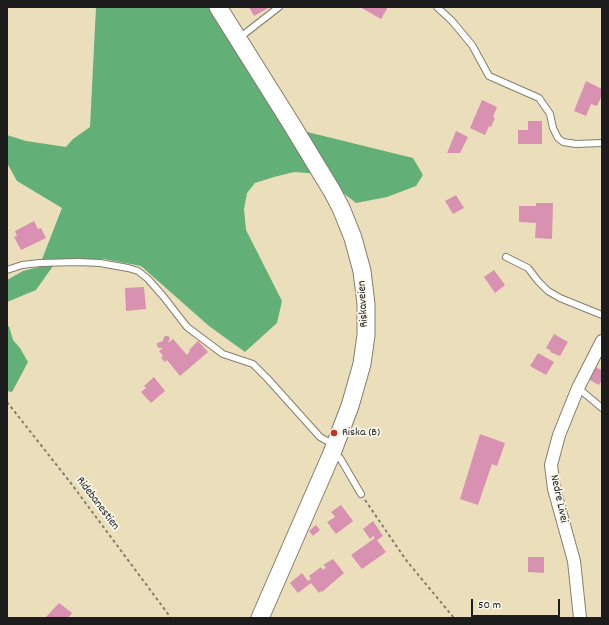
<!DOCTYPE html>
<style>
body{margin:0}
#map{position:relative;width:609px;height:625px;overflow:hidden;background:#ebdfbb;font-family:Dekko,sans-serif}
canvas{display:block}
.frame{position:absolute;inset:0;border:8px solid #1c1c1c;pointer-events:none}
.scale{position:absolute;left:471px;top:599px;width:89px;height:18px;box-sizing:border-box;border:2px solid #1c1c1c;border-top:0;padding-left:5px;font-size:12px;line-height:14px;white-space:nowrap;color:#1c1c1c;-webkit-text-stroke:3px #fbf7ec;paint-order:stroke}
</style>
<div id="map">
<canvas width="609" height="625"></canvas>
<div class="frame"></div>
<div class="scale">50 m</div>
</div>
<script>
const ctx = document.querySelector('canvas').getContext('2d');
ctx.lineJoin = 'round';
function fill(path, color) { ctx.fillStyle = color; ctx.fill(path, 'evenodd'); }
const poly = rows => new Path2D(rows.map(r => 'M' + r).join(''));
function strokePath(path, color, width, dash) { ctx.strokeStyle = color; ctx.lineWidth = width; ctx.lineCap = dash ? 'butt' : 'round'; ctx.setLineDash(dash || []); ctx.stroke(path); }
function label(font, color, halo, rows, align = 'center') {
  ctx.font = font + ' Dekko,sans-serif'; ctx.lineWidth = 3.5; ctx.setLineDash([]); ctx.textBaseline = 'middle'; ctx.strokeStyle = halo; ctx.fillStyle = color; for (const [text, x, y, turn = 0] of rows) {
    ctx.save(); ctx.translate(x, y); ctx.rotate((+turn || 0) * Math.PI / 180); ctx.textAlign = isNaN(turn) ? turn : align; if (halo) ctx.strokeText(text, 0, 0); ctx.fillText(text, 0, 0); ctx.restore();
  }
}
fill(poly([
 [96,7,213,7,240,49,259,89,291,128,413,158,423,175,416,186,387,197,356,203,342,192,333,175,294,172,274,177,255,183,247,193,244,209,246,230,282,301,277,323,245,352,209,326,141,266,104,259,58,259,36,290,7,302,7,280,23,271,39,267,62,208,17,181,7,163,7,135,26,141,66,147,73,139,90,127],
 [9,326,13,340,20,348,28,362,12,392,7,391,7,327]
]), '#62af78');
fill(poly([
 [249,7,270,7,254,16],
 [360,7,388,7,381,19],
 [586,81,602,89,602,95,597,106,591,104,586,116,574,111],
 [482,100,497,107,493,117,495,118,491,127,489,126,485,135,470,128],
 [528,121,542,121,542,144,518,144,518,130,528,130],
 [456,131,468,137,460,153,447,153],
 [456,195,464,208,453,214,445,201],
 [536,203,553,203,552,239,535,238,536,223,519,222,519,206,536,206],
 [34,221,38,229,41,228,46,238,21,250,14,237,17,236,15,231],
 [494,270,505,285,495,293,484,277],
 [144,287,146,309,126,311,125,288],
 [554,334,568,342,560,356,550,352,551,351,546,348],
 [165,336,168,336,170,338,168,343,173,339,187,355,190,351,189,350,198,341,208,352,180,376,167,360,165,362,161,358,163,356,159,351,163,348,159,348,157,346,157,343,163,341,163,339],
 [538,353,554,362,546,375,530,366],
 [595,367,602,370,602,380,599,385,588,379],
 [154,377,165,391,151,403,141,392,146,388,144,386],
 [480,434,505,443,497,466,492,464,478,505,460,499],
 [341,505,353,521,336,534,327,522,335,517,331,512],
 [373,521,383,536,377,540,386,552,362,569,351,555,375,538,373,536,370,539,363,529],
 [316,525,320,530,313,536,309,531],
 [528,557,544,557,544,573,528,572],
 [333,559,344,573,322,592,321,591,319,593,311,583,298,593,290,583,302,573,308,581,311,579,309,576,321,567,323,570,326,567,323,565],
 [59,603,72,613,68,618,45,618]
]), '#d891b1');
const service = poly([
 [437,7,452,21,472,45,489,76,539,98,550,114,553,128,558,138,563,142,576,144,602,143],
 [239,38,279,7],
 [506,257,528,268,538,281,548,291,560,298,602,315],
 [7,270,22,265,40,263,78,262,100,263,128,268,138,271,148,279,163,296,187,327,223,354,253,364,267,378,320,437,334,445],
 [578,388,602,408],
 [333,454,340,458,361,494]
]);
const minor = poly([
 [580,618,574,561,554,489,551,465,559,435,578,388,602,341]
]);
const secondary = poly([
 [218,7,292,125,332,191,341,208,353,238,362,271,366,304,366,335,362,364,350,406,332,453,260,618]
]);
strokePath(service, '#847e6c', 8);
strokePath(minor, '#847e6c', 14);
strokePath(secondary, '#847e6c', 19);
strokePath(poly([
 [7,402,70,482,171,618],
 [365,500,406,560,454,618]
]), '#847e6c', 2, [3, 3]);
strokePath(service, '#fff', 6);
strokePath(minor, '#fff', 12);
strokePath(secondary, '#fff', 17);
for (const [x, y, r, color] of [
 [334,433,4,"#c8321e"]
]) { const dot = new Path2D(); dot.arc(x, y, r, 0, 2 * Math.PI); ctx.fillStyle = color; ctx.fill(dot); strokePath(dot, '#fbf7ec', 1.5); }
label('12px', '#1c1c1c', '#fbf7ec', [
 ["Riskaveien",364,304,-93],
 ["Nedre Livei",558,499,78],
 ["Ridebanestien",97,504,53]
]);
label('12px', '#1c1c1c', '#fbf7ec', [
 ["Riska (B)",342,433]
], 'left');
</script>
